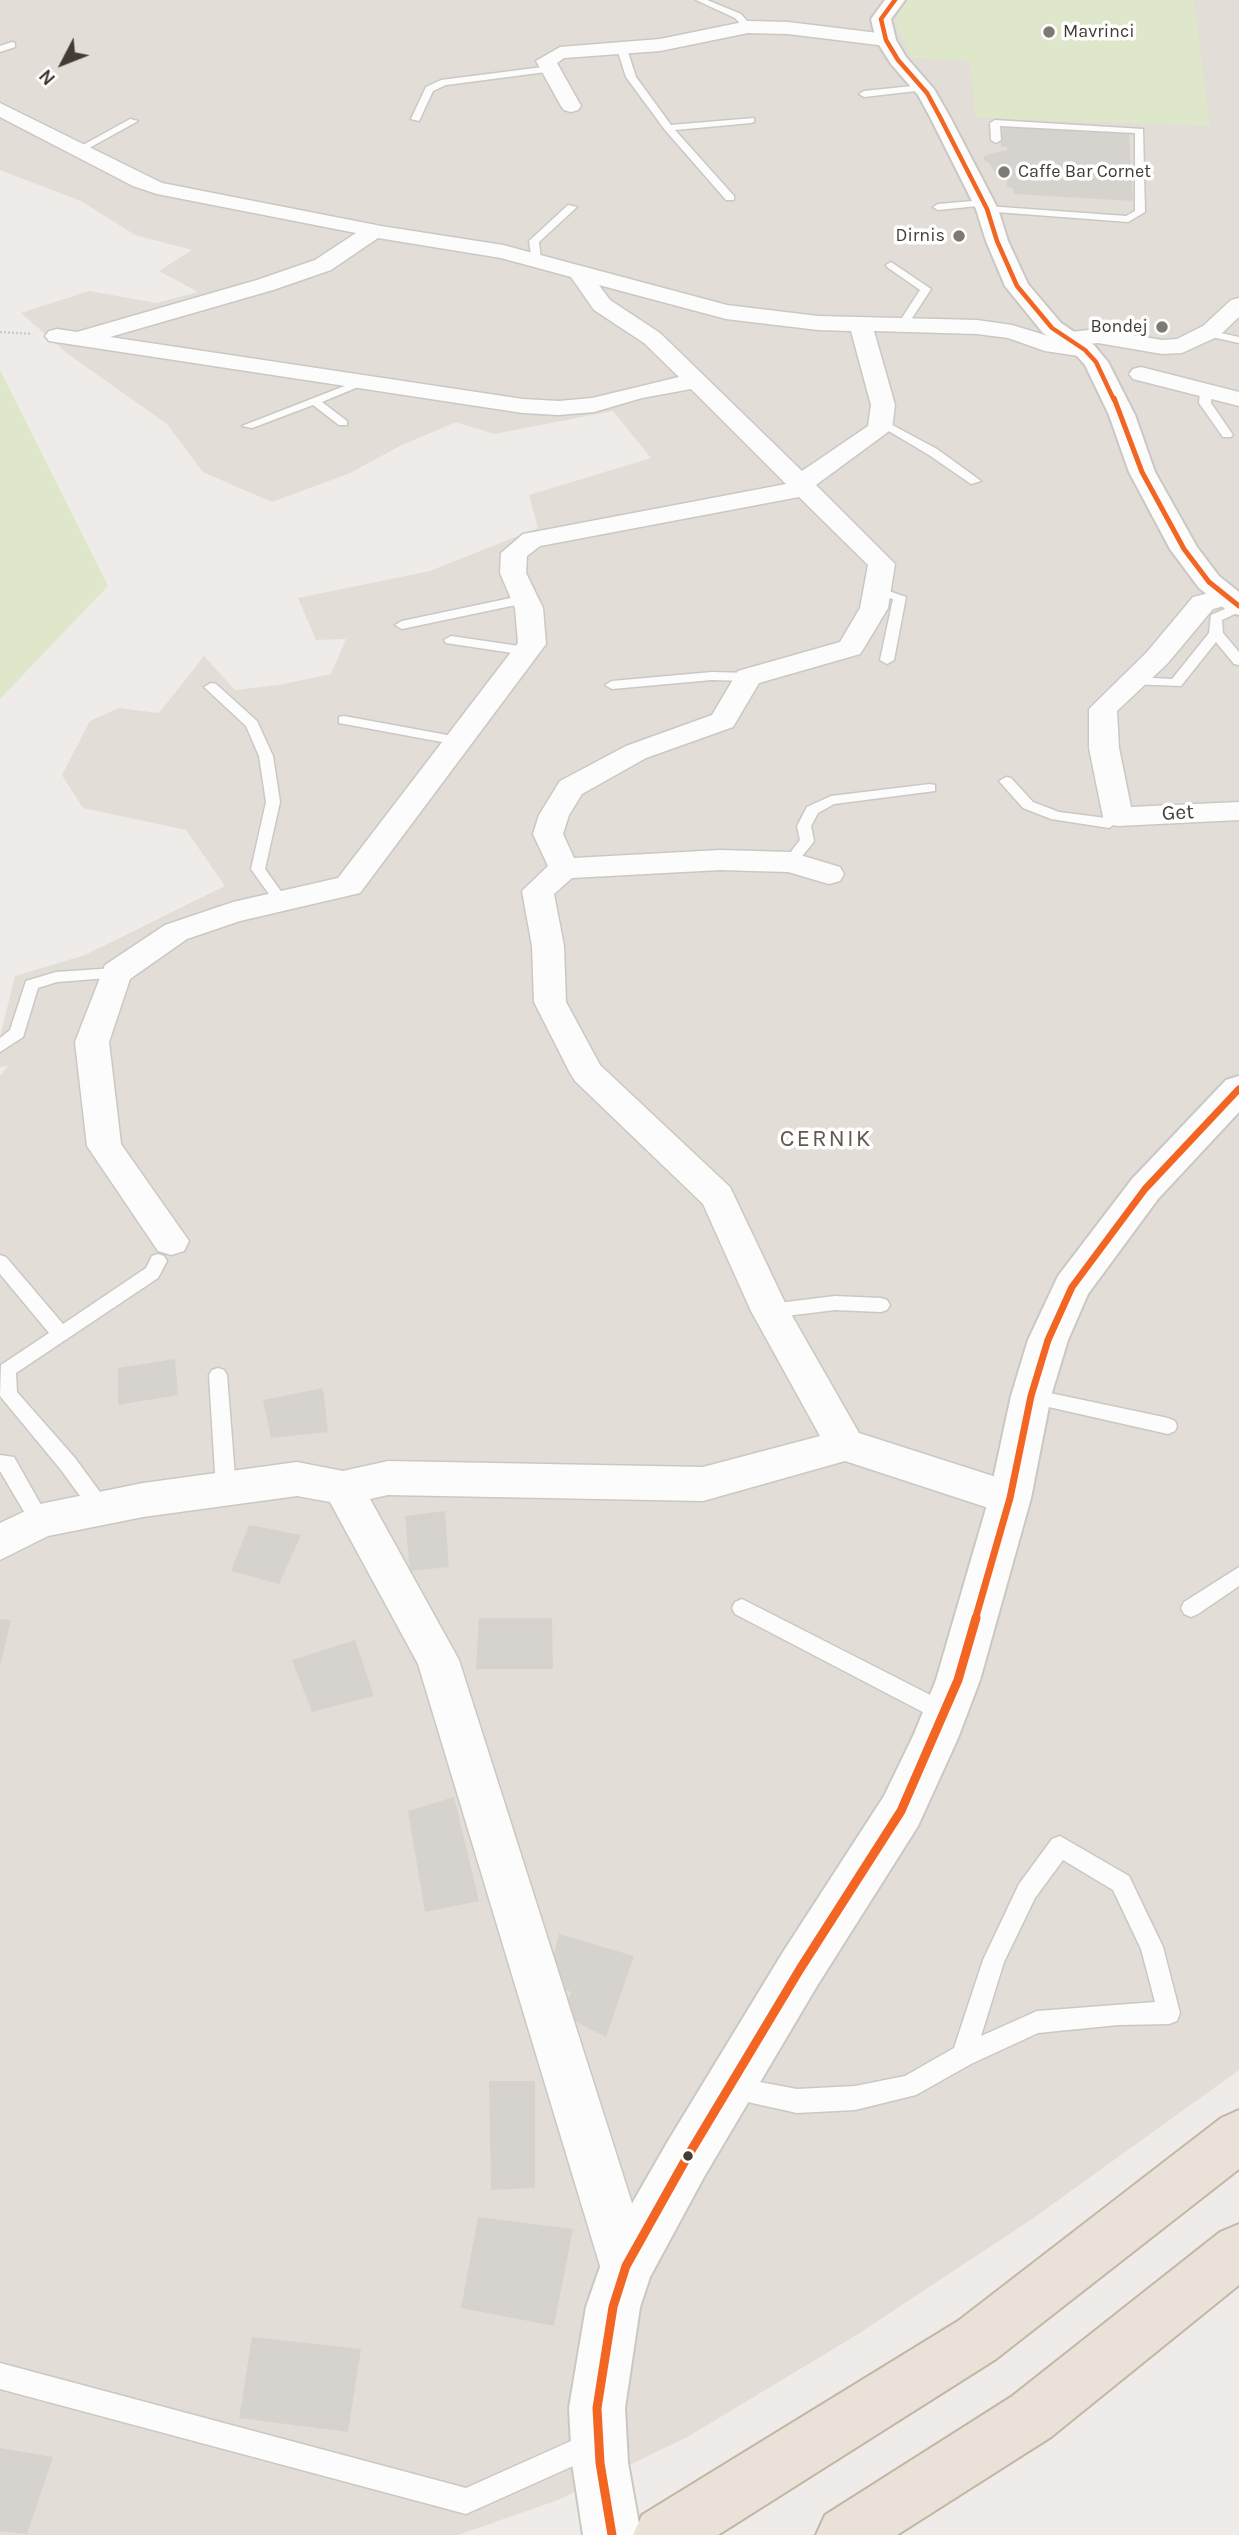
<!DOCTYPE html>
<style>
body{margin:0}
#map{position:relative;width:1239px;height:2535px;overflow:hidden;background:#eeebe8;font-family:Karla,sans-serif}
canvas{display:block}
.north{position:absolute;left:28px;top:28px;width:70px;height:70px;-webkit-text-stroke:5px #fff;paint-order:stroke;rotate:228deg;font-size:19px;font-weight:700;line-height:28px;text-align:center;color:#433c35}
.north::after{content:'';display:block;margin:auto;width:24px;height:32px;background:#433c35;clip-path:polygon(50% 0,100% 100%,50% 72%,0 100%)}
</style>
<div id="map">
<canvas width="1239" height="2535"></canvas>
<div class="north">N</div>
</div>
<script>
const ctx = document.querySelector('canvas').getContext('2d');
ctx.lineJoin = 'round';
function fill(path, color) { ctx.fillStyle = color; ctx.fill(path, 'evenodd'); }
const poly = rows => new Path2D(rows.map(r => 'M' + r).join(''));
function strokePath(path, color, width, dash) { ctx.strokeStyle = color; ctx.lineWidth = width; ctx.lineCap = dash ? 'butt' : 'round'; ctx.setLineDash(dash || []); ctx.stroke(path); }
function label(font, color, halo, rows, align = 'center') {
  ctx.font = font + ' Karla,sans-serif'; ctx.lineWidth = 7; ctx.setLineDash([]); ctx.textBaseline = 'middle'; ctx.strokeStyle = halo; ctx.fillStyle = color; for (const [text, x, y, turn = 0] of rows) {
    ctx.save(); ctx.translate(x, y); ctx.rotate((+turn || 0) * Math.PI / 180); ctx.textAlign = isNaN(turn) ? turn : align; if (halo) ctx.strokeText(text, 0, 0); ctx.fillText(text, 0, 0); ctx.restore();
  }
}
fill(poly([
 [0,0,1239,0,1239,2070,1032,2219,858,2334,689,2436,558,2500,458,2535,0,2535,0,1076,8,1066,0,1067,0,1037,15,976,85,955,225,886,186,830,83,808,62,775,90,721,119,708,159,713,204,656,235,690,279,685,331,674,346,639,316,640,298,598,430,571,538,528,529,495,651,458,613,411,494,434,456,422,400,446,350,473,272,502,203,472,167,424,68,354,21,313,89,291,156,303,198,292,159,271,192,250,135,235,81,201,0,170]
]), '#e2ddd6');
fill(poly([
 [908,0,1194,0,1210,126,976,118,970,61,912,58,895,21,903,3],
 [0,370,108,586,0,699]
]), '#dfe7ca');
fill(poly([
 [1005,127,1129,133,1133,201,1014,194,1013,188,1007,187,1007,177,996,176,990,164,983,159,986,155,1007,150,1007,147,1001,147,1000,131],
 [175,1359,178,1395,118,1405,118,1368],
 [323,1388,328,1432,271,1438,263,1400],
 [445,1511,449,1567,410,1571,405,1516],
 [249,1525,301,1535,279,1584,231,1571],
 [479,1618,552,1618,553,1669,476,1669],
 [0,1619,11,1620,1,1663,0,1663],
 [355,1640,374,1696,312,1712,292,1660],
 [454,1797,479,1901,425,1912,408,1811],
 [559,1934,634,1956,606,2037,562,2015,571,1992,547,1982],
 [489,2081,535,2081,535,2188,491,2190],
 [478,2217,573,2229,554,2326,461,2308],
 [252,2337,361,2349,348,2432,239,2418],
 [0,2448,53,2457,27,2534,0,2531]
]), '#d6d3cf');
const service = poly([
 [696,0,707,0,741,14,752,27,745,29,735,18,696,0],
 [12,42,15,43,15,47,0,52,0,46,12,42],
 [622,46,627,49,636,77,671,125,754,118,754,122,751,123,675,130,734,196,734,200,726,200,665,130,626,77,617,49,622,46],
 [551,66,554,67,554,71,446,85,433,91,419,121,411,119,426,87,441,80,551,66],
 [922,85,927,88,925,90,864,97,859,94,864,91,922,85],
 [130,119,138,121,82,152,74,150,130,119],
 [995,120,1143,129,1145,212,1128,222,983,211,983,207,987,206,1126,216,1135,211,1135,133,1000,126,1001,140,996,143,991,140,990,123,995,120],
 [984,200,988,201,988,205,938,210,933,207,938,204,984,200],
 [568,205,577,207,539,242,541,260,532,262,529,241,568,205],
 [891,262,931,289,907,326,903,327,898,324,920,290,887,267,886,265,891,262],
 [1207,330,1239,337,1239,343,1203,335,1203,331,1207,330],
 [360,380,370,382,322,402,347,421,347,425,339,425,313,405,252,428,242,426,360,380],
 [1206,389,1212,392,1211,403,1233,435,1231,437,1223,437,1199,403,1200,392,1206,389],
 [881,419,937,449,981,481,971,484,929,455,877,424,875,422,881,419],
 [877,587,906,597,894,660,887,664,880,660,893,599,872,594,871,591,877,587],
 [525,595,531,599,530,602,402,629,395,625,402,621,525,595],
 [1239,603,1239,612,1222,620,1223,633,1239,652,1239,665,1234,664,1216,642,1181,686,1128,684,1126,681,1133,677,1172,679,1209,633,1211,615,1239,603],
 [451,636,526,647,533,651,526,655,446,643,444,640,451,636],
 [712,672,748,673,755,677,748,681,712,680,612,689,605,685,612,681,712,672],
 [211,683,216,684,257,721,273,756,280,802,265,869,288,901,286,904,276,904,251,869,266,802,259,756,246,726,204,687,211,683],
 [344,716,458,737,465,741,458,745,339,723,339,717,344,716],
 [1006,777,1011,778,1033,802,1059,812,1106,818,1118,812,1125,817,1109,828,1051,819,1023,808,999,781,1006,777],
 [930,784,935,785,935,791,834,804,818,813,811,826,814,841,812,844,795,865,790,867,783,862,800,840,797,826,807,807,831,796,930,784],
 [116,968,124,973,121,977,57,982,38,988,23,1037,0,1052,0,1038,10,1030,26,981,56,972,116,968],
 [158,1254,164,1256,167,1261,158,1278,16,1373,17,1392,75,1458,108,1503,111,1509,108,1515,101,1517,94,1515,61,1470,0,1396,1,1365,49,1333,0,1274,0,1255,6,1257,63,1324,146,1268,152,1256,158,1254],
 [835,1296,881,1298,887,1300,890,1305,887,1310,881,1312,835,1310,770,1318,764,1316,761,1311,764,1306,770,1304,835,1296],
 [218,1368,224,1370,227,1375,236,1489,233,1495,226,1497,219,1495,216,1489,209,1375,212,1370,218,1368],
 [1031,1389,1168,1418,1175,1421,1177,1426,1175,1431,1168,1434,1031,1403,1024,1401,1022,1396,1024,1391,1031,1389],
 [0,1455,14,1457,50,1521,47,1527,40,1529,33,1527,0,1471,0,1455],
 [1239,1567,1239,1586,1198,1614,1191,1617,1184,1614,1181,1608,1184,1602,1239,1567],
 [742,1599,952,1706,955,1713,952,1720,945,1722,938,1720,735,1614,732,1608,735,1602,742,1599],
 [1060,1836,1129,1876,1163,1947,1180,2013,1177,2021,1169,2024,1118,2025,1038,2033,971,2064,916,2095,855,2110,797,2113,725,2097,721,2089,725,2081,733,2077,797,2089,855,2086,905,2076,954,2048,983,1960,1019,1884,1052,1839,1060,1836],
 [1063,1860,1113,1890,1141,1949,1155,2002,1037,2011,981,2036,1004,1962,1035,1898,1063,1860],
 [0,2363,466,2488,591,2432,600,2436,604,2445,600,2454,466,2514,0,2389,0,2363]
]);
const minor = poly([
 [748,21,788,22,886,34,895,40,886,46,788,34,748,33,660,51,564,58,557,63,581,106,578,110,571,112,564,110,561,106,536,61,560,47,660,39,748,21],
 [0,103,162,183,381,226,503,245,727,305,818,316,977,320,1012,325,1058,339,1061,333,1098,329,1162,340,1177,339,1203,326,1231,300,1239,298,1239,317,1219,336,1182,353,1162,354,1098,343,1088,344,1097,350,1093,355,1085,357,1045,351,1008,338,977,334,874,331,895,405,892,429,816,485,895,564,888,608,864,648,860,654,759,683,733,727,646,758,582,794,569,815,563,834,574,858,720,850,790,852,840,867,844,874,840,881,829,884,788,872,720,870,572,878,554,894,564,946,566,1002,600,1065,730,1187,787,1307,859,1433,1024,1486,1030,1498,1024,1510,1010,1515,845,1461,703,1501,388,1495,370,1499,459,1660,652,2266,644,2284,626,2292,608,2284,600,2266,418,1664,330,1502,297,1496,143,1517,48,1536,0,1560,0,1523,40,1504,143,1483,297,1462,343,1471,388,1461,703,1467,820,1436,751,1311,703,1204,575,1081,570,1073,534,1002,532,946,522,891,548,866,533,834,539,815,560,781,626,746,712,715,738,671,840,642,860,608,868,565,799,497,540,546,527,556,526,573,543,608,546,644,360,893,240,921,187,939,130,979,109,1042,121,1144,189,1241,184,1251,171,1255,158,1251,87,1146,75,1042,105,965,165,925,233,902,338,878,518,643,515,608,500,573,501,553,523,534,786,484,691,389,642,398,594,412,559,415,523,413,49,341,45,336,49,331,57,329,77,332,257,280,315,260,356,233,157,194,133,186,0,117,0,103],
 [378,238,501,258,571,277,594,310,644,343,679,377,592,398,559,401,523,399,110,337,273,290,331,270,378,238],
 [599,285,726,319,818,330,851,331,871,405,868,426,802,471,660,333,610,300,599,285],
 [1141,367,1239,392,1239,406,1133,379,1129,374,1133,369,1141,367],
 [1225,589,1235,591,1238,597,1235,603,1213,609,1167,664,1117,711,1119,748,1131,807,1239,802,1239,820,1118,826,1107,824,1103,817,1089,748,1089,709,1147,652,1193,597,1225,589]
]);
const tertiary = poly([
 [885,0,905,0,891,19,896,40,906,57,934,89,950,117,998,209,1008,241,1028,284,1061,323,1094,345,1108,362,1135,415,1155,472,1197,547,1219,576,1239,592,1239,615,1229,612,1199,588,1170,549,1129,472,1109,415,1085,365,1076,355,1043,333,1005,286,986,241,976,209,930,117,918,95,891,64,876,40,871,19,885,0],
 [1239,1076,1239,1112,1158,1199,1088,1294,1068,1340,1051,1396,1031,1498,980,1680,958,1738,918,1826,817,1986,704,2177,650,2277,640,2307,625,2408,628,2463,641,2535,583,2535,572,2463,569,2408,586,2307,607,2247,668,2141,783,1952,884,1796,914,1734,936,1680,989,1498,1011,1396,1028,1340,1058,1276,1132,1179,1226,1080,1239,1076]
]);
const motorway = poly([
 [1239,2110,1239,2169,996,2359,718,2535,633,2535,642,2515,958,2321,1221,2118,1239,2110],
 [1239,2224,1239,2285,1051,2437,897,2535,816,2535,825,2515,1011,2397,1220,2232,1239,2224]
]);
strokePath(service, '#cbc8c4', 3);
strokePath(minor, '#cbc8c4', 3);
strokePath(tertiary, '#cbc8c4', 4);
strokePath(motorway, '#c4b6a5', 4);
strokePath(poly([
 [0,332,32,334]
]), '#cccac7', 2.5, [2, 2]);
fill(service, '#fcfcfc');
fill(minor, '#fcfcfc');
fill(tertiary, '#fcfcfc');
fill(motorway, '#eae2d9');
strokePath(poly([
 [895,0,881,19,886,40,898,60,927,93,940,117,987,209,997,241,1017,286,1052,328,1085,350,1096,362,1114,400]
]), '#f26522', 4.5);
strokePath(poly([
 [1114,398,1142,472,1184,549,1209,582,1239,606]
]), '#f26522', 5);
strokePath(poly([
 [975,1620,1010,1498,1031,1396,1048,1340,1072,1287,1145,1189,1239,1089]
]), '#f26522', 7);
strokePath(poly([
 [612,2535,600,2463,597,2408,613,2307,626,2266,686,2159,800,1969,901,1811,958,1680,976,1618]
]), '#f26522', 9);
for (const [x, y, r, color] of [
 [1049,32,7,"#7f7974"],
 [1004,172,7,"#7f7974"],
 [959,236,7,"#7f7974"],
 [1162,327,7,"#7f7974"],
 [688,2156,6,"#433c35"]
]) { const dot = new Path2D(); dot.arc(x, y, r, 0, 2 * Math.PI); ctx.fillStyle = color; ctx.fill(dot); strokePath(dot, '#fff', 2.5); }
label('18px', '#433c35', '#fff', [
 ["Mavrinci",1063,32],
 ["Caffe Bar Cornet",1018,172],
 ["Dirnis",945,236,"right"],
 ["Bondej",1148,327,"right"]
], 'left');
label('21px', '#433c35', '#fff', [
 ["Get",1178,813,-4]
]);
ctx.letterSpacing = '2px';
label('24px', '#65594d', '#fff', [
 ["CERNIK",826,1139]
]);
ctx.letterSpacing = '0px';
</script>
